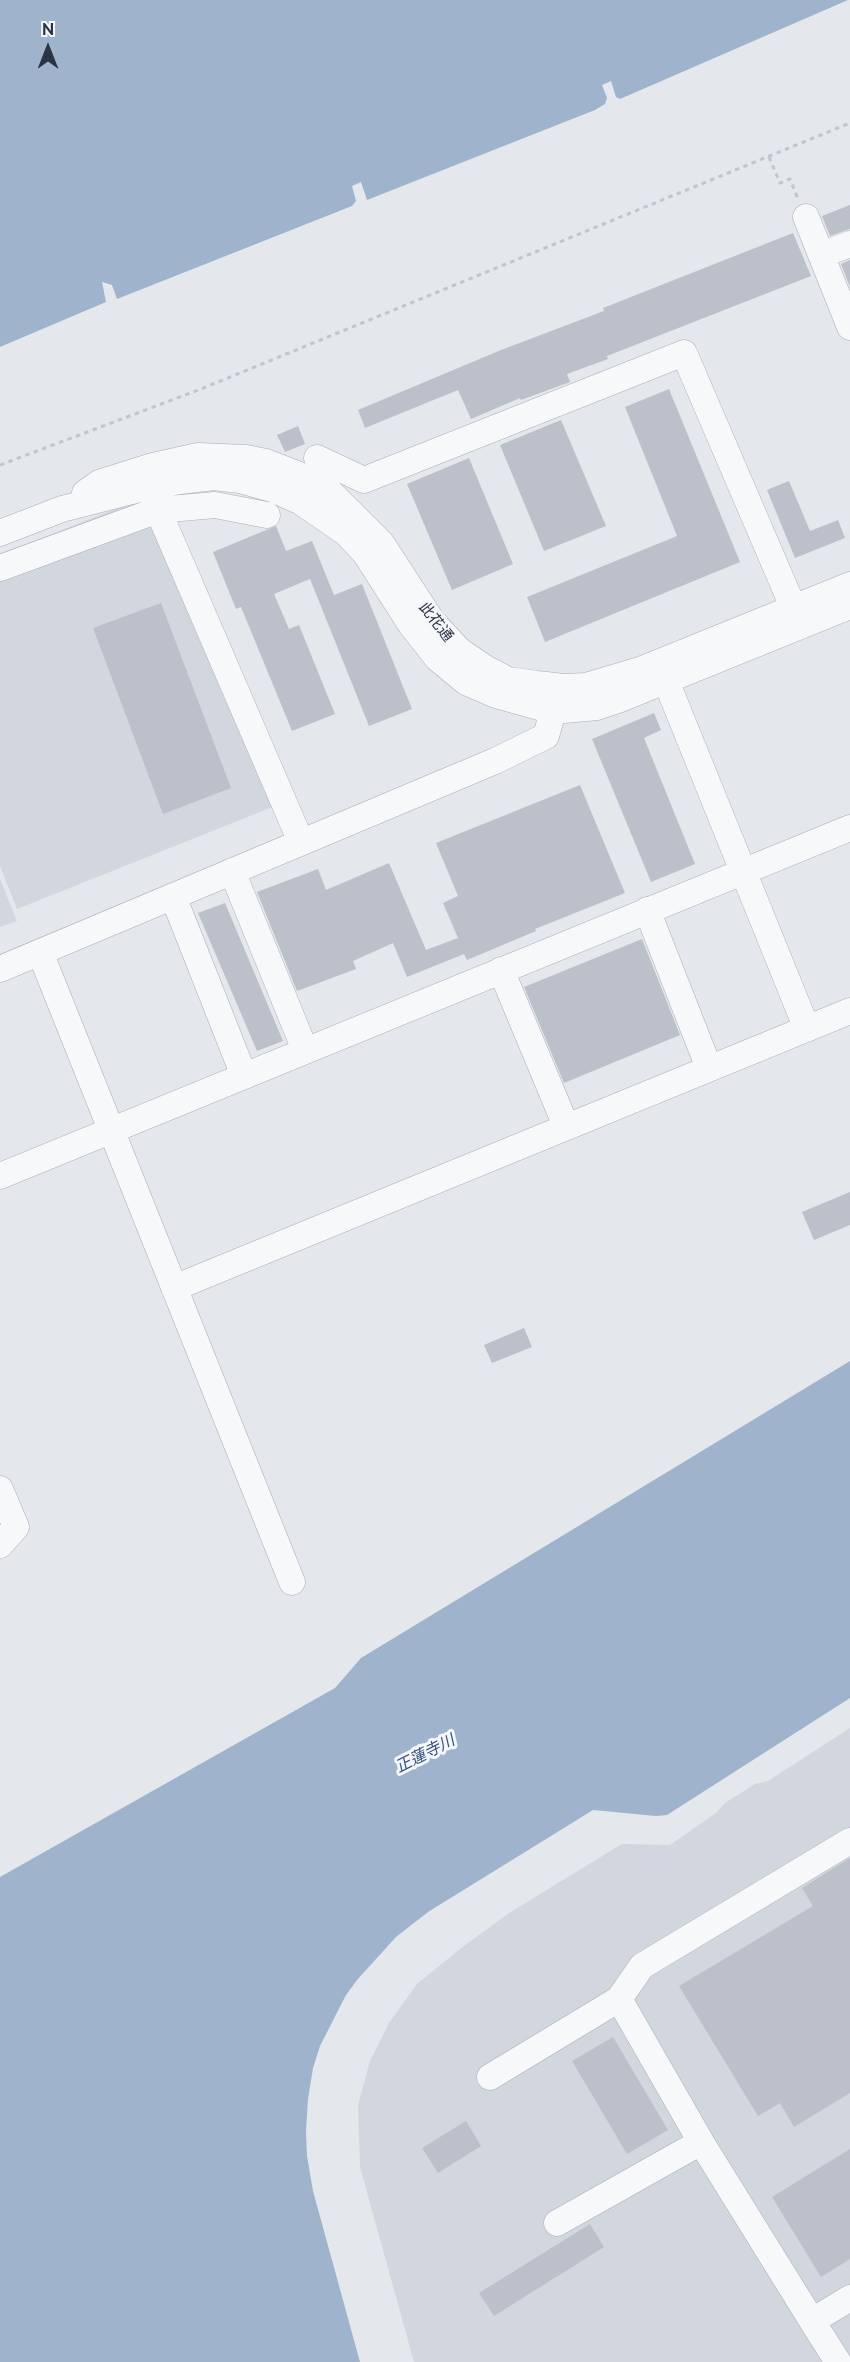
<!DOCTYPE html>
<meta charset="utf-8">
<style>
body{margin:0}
#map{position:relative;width:850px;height:2362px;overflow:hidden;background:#e4e7ec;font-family:Raleway,sans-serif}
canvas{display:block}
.north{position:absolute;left:18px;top:18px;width:60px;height:60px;-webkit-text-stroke:4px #f4f6f9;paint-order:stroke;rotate:0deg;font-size:16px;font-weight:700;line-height:24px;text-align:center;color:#2b3445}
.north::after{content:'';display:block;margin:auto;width:21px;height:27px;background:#2b3445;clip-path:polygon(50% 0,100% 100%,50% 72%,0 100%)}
</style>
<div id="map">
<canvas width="850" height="2362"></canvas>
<div class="north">N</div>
</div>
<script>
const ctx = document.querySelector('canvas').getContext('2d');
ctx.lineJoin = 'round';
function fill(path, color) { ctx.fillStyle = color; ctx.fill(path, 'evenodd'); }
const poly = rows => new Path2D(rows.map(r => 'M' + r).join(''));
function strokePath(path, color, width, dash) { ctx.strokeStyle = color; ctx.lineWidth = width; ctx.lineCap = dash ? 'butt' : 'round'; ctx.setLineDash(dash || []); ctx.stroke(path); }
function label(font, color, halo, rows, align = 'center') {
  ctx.font = font + ' Raleway,"Noto Sans JP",sans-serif'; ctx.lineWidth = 6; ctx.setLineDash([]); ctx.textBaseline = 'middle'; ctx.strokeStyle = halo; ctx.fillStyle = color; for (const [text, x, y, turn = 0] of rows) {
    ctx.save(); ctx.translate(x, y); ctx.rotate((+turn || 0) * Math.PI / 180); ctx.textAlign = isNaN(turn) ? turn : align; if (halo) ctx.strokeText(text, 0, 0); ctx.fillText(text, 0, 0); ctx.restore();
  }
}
fill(poly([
 [150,495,275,806,17,909,0,866,0,555],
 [0,879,17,921,0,927],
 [850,1728,850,2362,414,2362,360,2167,358,2105,370,2061,389,2023,417,1984,460,1949,509,1913,622,1844,670,1845,716,1813,725,1803,755,1784,768,1781]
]), '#d2d6de');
fill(poly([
 [0,0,848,0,620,99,616,97,611,81,602,85,607,98,605,104,595,110,367,200,361,182,352,186,356,201,352,206,117,299,112,285,102,282,106,302,0,347],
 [850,1361,850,1698,667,1815,656,1816,593,1810,428,1912,396,1937,357,1980,346,1995,320,2046,313,2068,308,2099,306,2131,307,2156,313,2191,360,2362,0,2362,0,1877,335,1688,361,1658]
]), '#9fb4cc');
fill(poly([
 [850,205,850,229,830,236,822,216],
 [793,233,811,276,607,356,608,359,567,374,570,382,521,400,520,398,471,419,458,390,365,428,358,410,501,350,604,311,603,308],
 [850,260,850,287,841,264],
 [669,389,740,562,545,642,527,597,677,536,625,407],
 [561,420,606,526,544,551,500,445],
 [298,426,305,444,285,452,277,435],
 [469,458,513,564,452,590,407,484],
 [789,481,810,531,838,520,845,538,795,558,767,490],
 [276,526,286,551,312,541,334,595,362,584,412,709,369,726,310,579,274,594,289,629,299,625,335,714,292,731,241,607,236,609,213,552],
 [161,603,231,788,163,814,93,628],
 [654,713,661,730,644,738,695,864,651,882,592,739],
 [580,785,625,893,535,929,536,931,467,960,464,954,407,977,393,943,353,961,356,969,297,991,257,892,318,869,326,890,389,863,426,950,458,938,443,903,458,896,436,843],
 [225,903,283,1041,257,1051,198,913],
 [642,939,680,1035,564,1083,524,987],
 [850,1192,850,1225,814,1240,802,1212],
 [524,1328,532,1347,492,1363,484,1345],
 [850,1858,850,2093,794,2127,780,2103,758,2116,679,1986,813,1906,802,1888],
 [613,2037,668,2130,627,2154,572,2061],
 [466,2121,481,2146,438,2173,422,2148],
 [850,2149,850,2259,821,2277,772,2197],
 [590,2224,604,2247,494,2316,479,2293]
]), '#bbc0ca');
const minor = poly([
 [806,217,850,327],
 [821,255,850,244],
 [317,458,364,480,684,353,800,623],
 [85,493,99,483,153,466,198,456,246,458,266,462,297,474,328,490,382,544,432,621,460,651,485,668,508,680,537,684,563,687,586,686,640,670,850,585],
 [158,510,301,842],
 [0,533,62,509,148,487,180,481,214,477,240,480,272,489,301,502,346,533,365,553,411,625,437,658,466,682,496,695,553,711,597,707,618,700,850,606],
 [0,568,158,510,215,505,267,515],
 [660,666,807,1029],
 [232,871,305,1050],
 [173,896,244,1076],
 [647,910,709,1068],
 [40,952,292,1582],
 [0,969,495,761,546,736,553,711],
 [501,970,566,1126],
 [0,1176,850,828],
 [174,1288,850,1011],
 [0,1489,16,1527,0,1545],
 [619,1999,642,1966,850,1841],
 [490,2077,619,1999,701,2142,812,2321,850,2298],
 [557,2223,701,2142],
 [812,2321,838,2362]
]);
strokePath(minor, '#a9aeb7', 27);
strokePath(poly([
 [769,157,780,183,790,179,798,199],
 [0,465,201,389,850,123]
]), '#c2c5cb', 3, [4.5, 4.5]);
strokePath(minor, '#f7f8fa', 26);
label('15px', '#2b3445', '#f4f6f9', [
 ["此花通",436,622,52]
]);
label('italic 16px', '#34527a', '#f4f6f9', [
 ["正蓮寺川",425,1754,-27]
]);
</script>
